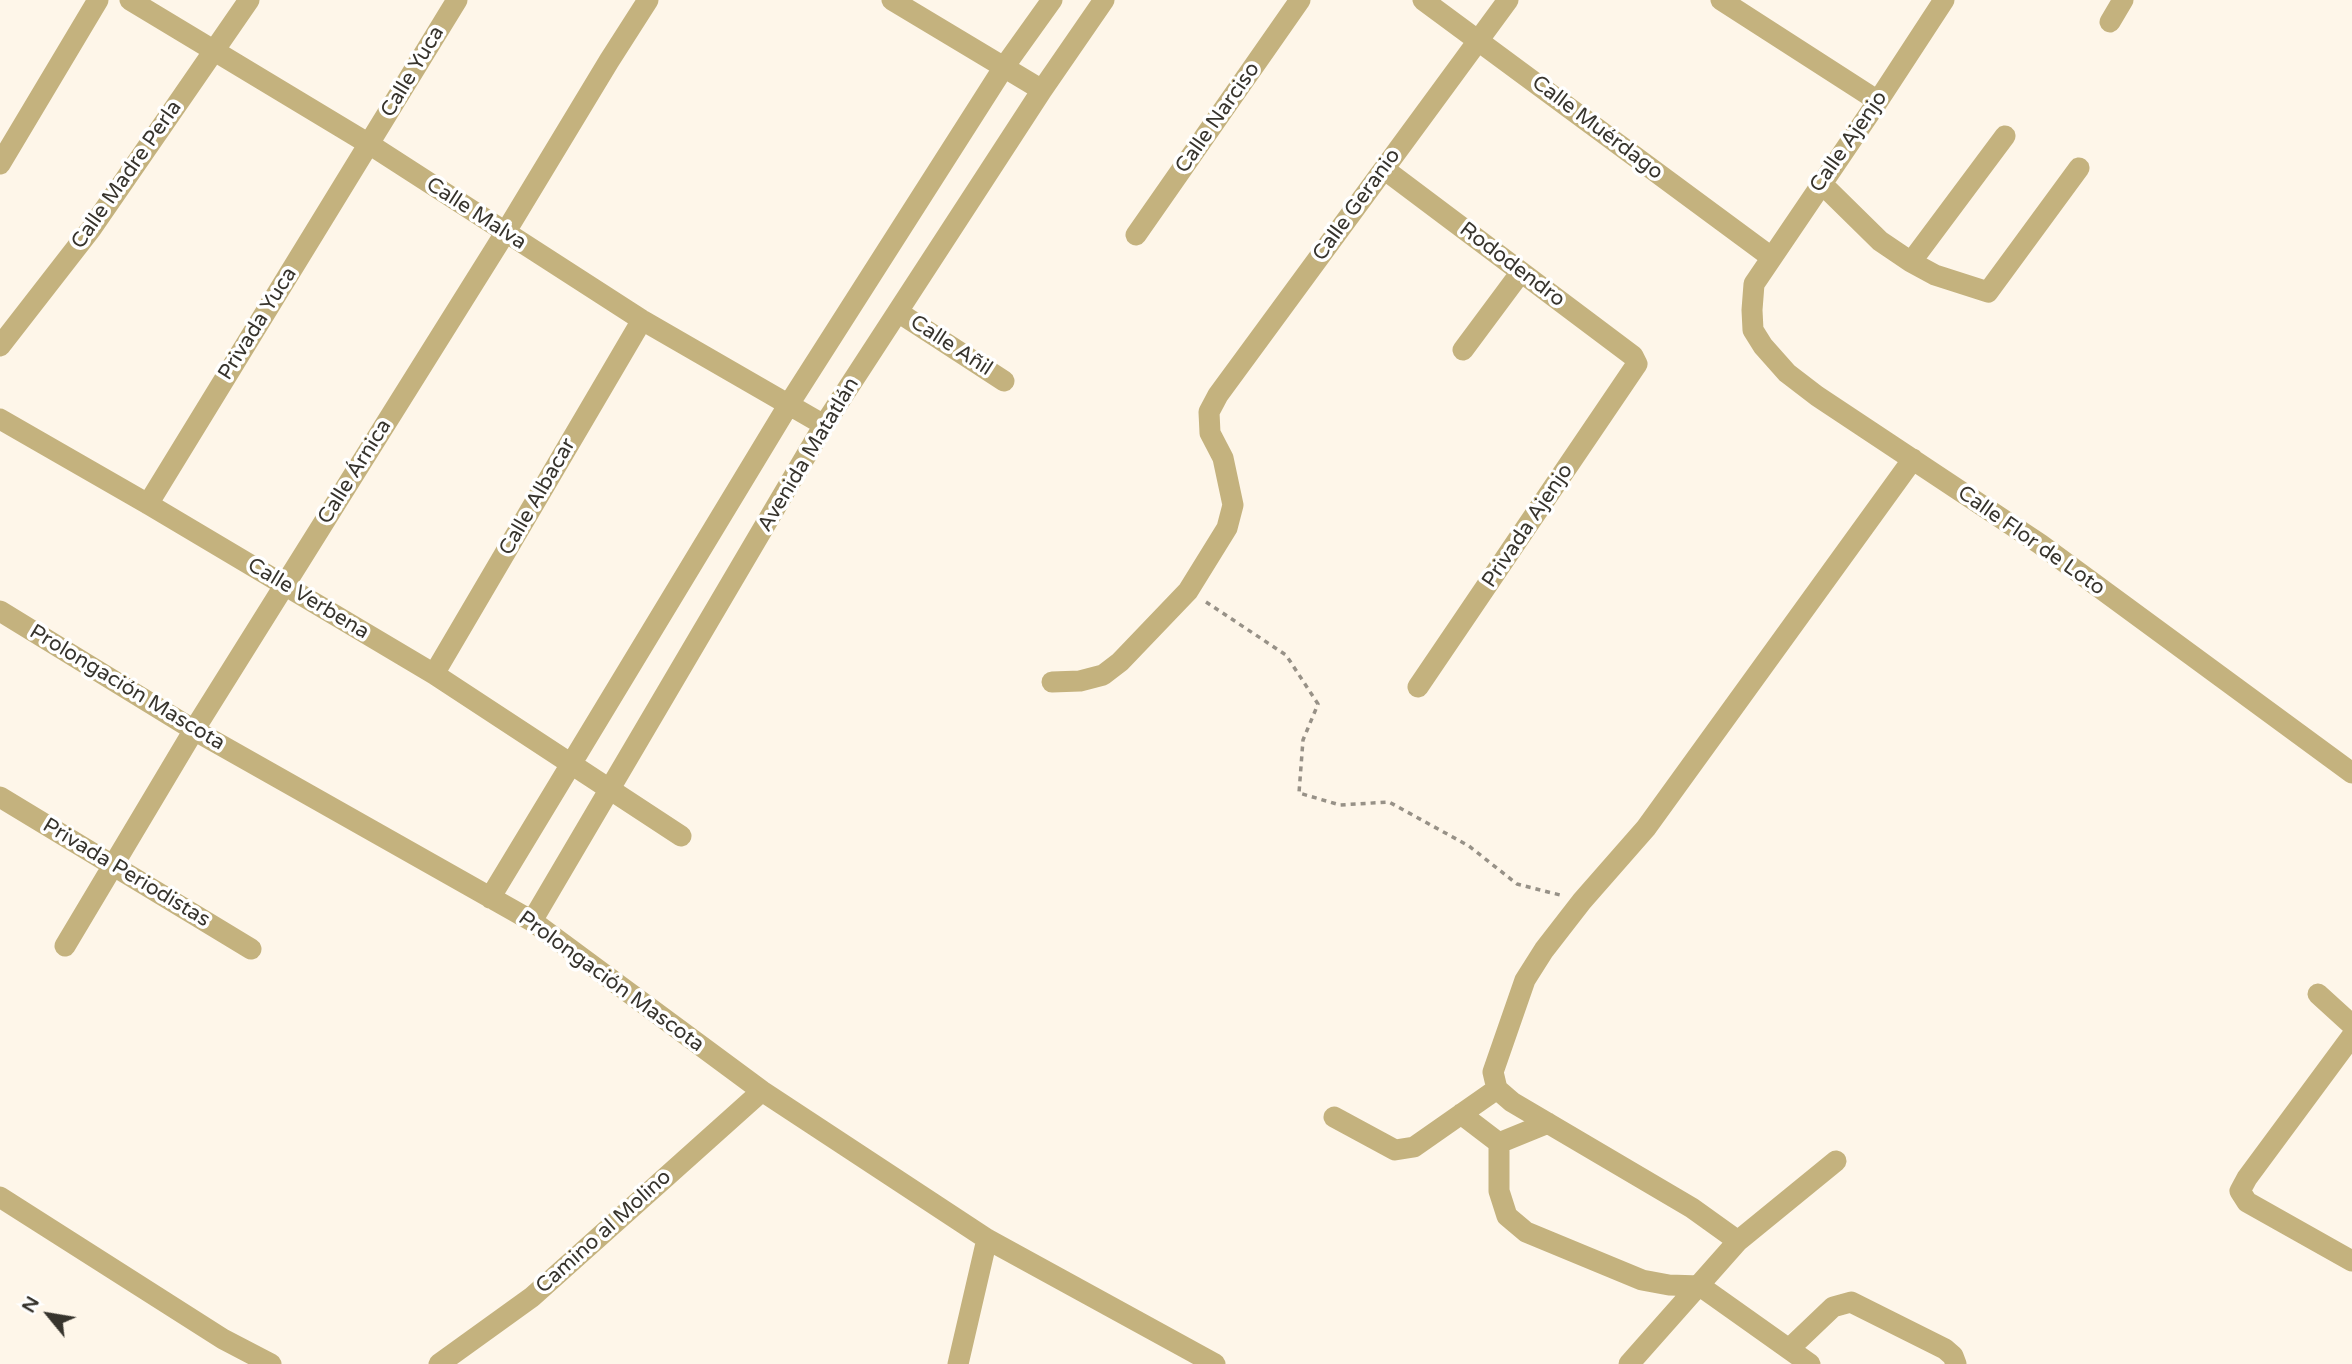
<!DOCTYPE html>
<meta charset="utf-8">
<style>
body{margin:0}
#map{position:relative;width:2352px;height:1364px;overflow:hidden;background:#fef6e9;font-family:"Varela Round",sans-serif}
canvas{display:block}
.north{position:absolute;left:14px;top:1280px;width:70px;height:70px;-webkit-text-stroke:5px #fff;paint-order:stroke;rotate:300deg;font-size:19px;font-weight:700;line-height:28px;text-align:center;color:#37342d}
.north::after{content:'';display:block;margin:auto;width:24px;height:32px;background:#37342d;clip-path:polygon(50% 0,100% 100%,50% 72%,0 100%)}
</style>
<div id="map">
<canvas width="2352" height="1364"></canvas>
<div class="north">N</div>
</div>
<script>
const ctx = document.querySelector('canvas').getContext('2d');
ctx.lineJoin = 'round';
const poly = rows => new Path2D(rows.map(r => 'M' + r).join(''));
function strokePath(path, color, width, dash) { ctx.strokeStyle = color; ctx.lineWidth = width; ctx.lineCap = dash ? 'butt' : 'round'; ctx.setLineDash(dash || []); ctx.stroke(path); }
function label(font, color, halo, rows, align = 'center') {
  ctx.font = font + ' "Varela Round",sans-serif'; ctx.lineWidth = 7; ctx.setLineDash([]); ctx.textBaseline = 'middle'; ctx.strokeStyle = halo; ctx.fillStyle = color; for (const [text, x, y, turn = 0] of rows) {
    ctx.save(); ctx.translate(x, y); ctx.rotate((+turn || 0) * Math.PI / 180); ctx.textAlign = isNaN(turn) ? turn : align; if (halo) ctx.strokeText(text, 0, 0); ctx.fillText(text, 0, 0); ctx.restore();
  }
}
strokePath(poly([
 [1206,602,1286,655,1318,704,1303,740,1299,793,1340,805,1389,802,1469,846,1517,884,1560,895]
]), '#979187', 3.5, [5, 5]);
strokePath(poly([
 [130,0,369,144,642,320,824,425],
 [892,0,1042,90],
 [1423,0,1771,257],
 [1721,0,1878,101],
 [1944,0,1878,101,1754,284,1752,310,1753,330,1763,346,1787,373,1817,396,2040,544,2352,773],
 [2110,22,2123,0],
 [0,164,98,0],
 [1384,169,1633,356,1637,364,1418,687],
 [1821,183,1880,241,1911,262,1935,275,1988,292,2079,168],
 [1136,235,1300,0],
 [1911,262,2005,136],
 [898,312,1004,381],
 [0,346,91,229,249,0],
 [1463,350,1521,272],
 [0,419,148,504,434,674,681,836],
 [148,504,457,0],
 [0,611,194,730,532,921,762,1091,987,1239,1215,1364],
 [434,674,642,320],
 [1052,682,1080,681,1103,675,1120,662,1188,591,1227,528,1233,505,1223,458,1210,433,1209,412,1218,395,1508,0],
 [0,797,251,949],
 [490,898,789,404,1004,67,1052,0],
 [532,921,824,425,1042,90,1104,0],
 [65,946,194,730,505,233,609,61,648,0],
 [2318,994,2352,1025],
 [2352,1036,2247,1178,2240,1191,2247,1202,2352,1261],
 [1461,1114,1499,1143,1548,1123],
 [1334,1117,1395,1150,1414,1147,1497,1089],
 [1499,1143,1499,1191,1507,1216,1526,1232,1642,1280,1669,1285,1700,1286,1810,1364],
 [0,1197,223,1339,271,1364],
 [1738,1241,1692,1208,1512,1102,1497,1089,1493,1072,1525,980,1544,950,1582,901,1646,828,1913,459],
 [1790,1348,1833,1307,1851,1302,1945,1349,1953,1356,1956,1364],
 [439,1364,532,1297,762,1091],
 [958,1364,987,1239],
 [1629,1364,1738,1241,1836,1161]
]), '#c4b27e', 21);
label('21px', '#37342d', '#fff', [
 ["Calle Yuca",413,72,-59],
 ["Calle Narciso",1218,118,-55],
 ["Calle Muérdago",1597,128,37],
 ["Calle Ajenjo",1849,142,-55],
 ["Calle Madre Perla",127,175,-55],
 ["Calle Geranio",1357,205,-54],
 ["Calle Malva",476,214,33],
 ["Rododendro",1512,265,37],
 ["Privada Yuca",258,324,-58],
 ["Calle Añil",951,346,33],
 ["Avenida Matatlán",809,455,-59],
 ["Calle Árnica",355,472,-58],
 ["Calle Albacar",538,497,-60],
 ["Privada Ajenjo",1528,526,-56],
 ["Calle Flor de Loto",2031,541,35],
 ["Calle Verbena",308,599,31],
 ["Prolongación Mascota",127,688,31],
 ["Privada Periodistas",126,873,31],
 ["Prolongación Mascota",611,982,36],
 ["Camino al Molino",604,1232,-42]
]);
</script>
